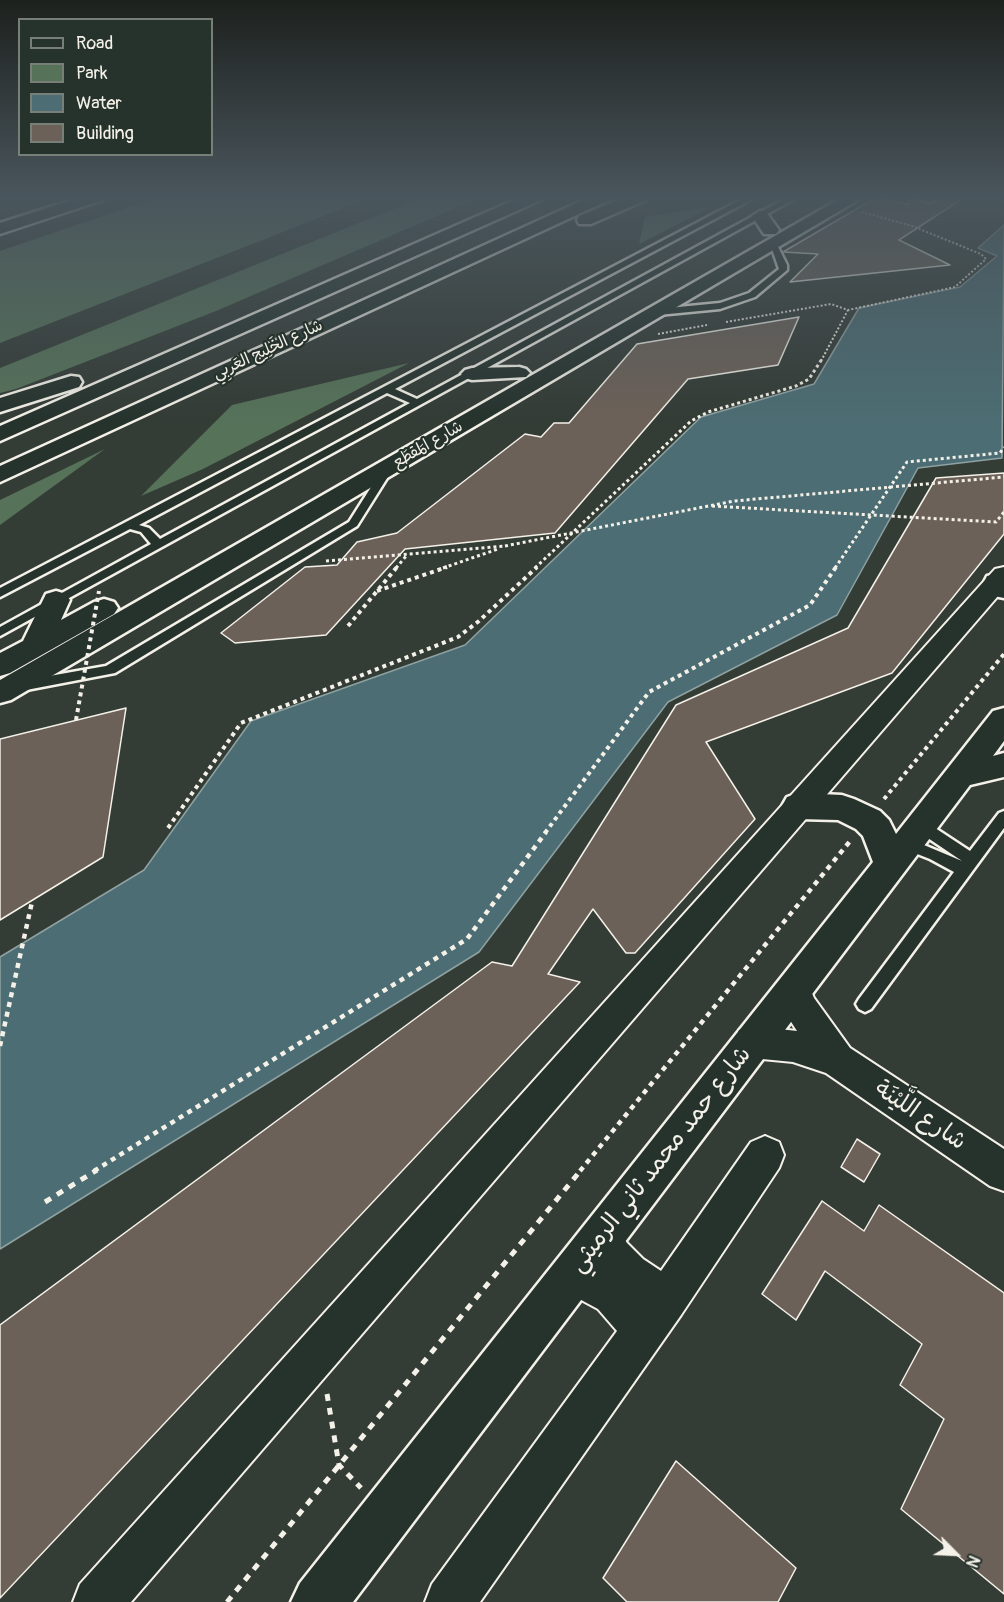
<!DOCTYPE html>
<meta charset="utf-8">
<style>
body{margin:0}
#map{position:relative;width:1004px;height:1602px;overflow:hidden;background:#343c36;font-family:Pangolin,sans-serif}
canvas{display:block}
.legend{position:absolute;left:18px;top:18px;width:195px;height:138px;box-sizing:border-box;background:#26332d;border:2px solid #787f78;margin:0;padding:8px 10px;list-style:none;font-size:18px;color:#f4f1e8}
.legend li{display:flex;align-items:center;gap:12px;height:30px}
.legend b{width:30px;border:2px solid #787f78}
.north{position:absolute;left:926px;top:1524px;width:60px;height:60px;-webkit-text-stroke:4px #26332d;paint-order:stroke;rotate:114deg;font-size:16px;font-weight:700;line-height:24px;text-align:center;color:#f4f1e8}
.north::after{content:'';display:block;margin:auto;width:21px;height:27px;background:#f4f1e8;clip-path:polygon(50% 0,100% 100%,50% 72%,0 100%)}
</style>
<div id="map">
<canvas width="1004" height="1602"></canvas>
<ul class="legend">
<li><b style="height:8px;background:#26332d"></b>Road</li>
<li><b style="height:16px;background:#567259"></b>Park</li>
<li><b style="height:16px;background:#4c6d73"></b>Water</li>
<li><b style="height:16px;background:#6c6158"></b>Building</li>
</ul>
<div class="north">N</div>
</div>
<script>
const ctx = document.querySelector('canvas').getContext('2d');
ctx.lineJoin = 'round';
function fill(path, color) { ctx.fillStyle = color; ctx.fill(path, 'evenodd'); }
const poly = rows => new Path2D(rows.map(r => 'M' + r).join(''));
function strokePath(path, color, width, dash) { ctx.strokeStyle = color; ctx.lineWidth = width; ctx.lineCap = dash ? 'butt' : 'round'; ctx.setLineDash(dash || []); ctx.stroke(path); }
function label(font, color, halo, rows, align = 'center') {
  ctx.font = font + ' Pangolin,"Playpen Sans Arabic",sans-serif'; ctx.lineWidth = 4.5; ctx.setLineDash([]); ctx.textBaseline = 'middle'; ctx.strokeStyle = halo; ctx.fillStyle = color; for (const [text, x, y, turn = 0] of rows) {
    ctx.save(); ctx.translate(x, y); ctx.rotate((+turn || 0) * Math.PI / 180); ctx.textAlign = isNaN(turn) ? turn : align; if (halo) ctx.strokeText(text, 0, 0); ctx.fillText(text, 0, 0); ctx.restore();
  }
}
fill(poly([
 [158,197,372,197,0,343,0,251],
 [423,197,481,197,216,311,16,389,0,393,0,368],
 [713,206,639,244,645,217],
 [409,363,203,469,141,496,232,405],
 [105,449,0,525,0,500]
]), '#567259');
const water = poly([
 [1004,225,1002,458,918,468,837,615,668,702,479,952,0,1249,0,957,144,870,251,721,465,645,701,417,814,384,859,308,960,287,997,256,978,248,1004,225]
]);
fill(water, '#4c6d73');
strokePath(water, '#8fa2a2', 1.5);
const building = poly([
 [877,197,909,205,910,197,929,204,936,201,933,197,965,197,899,240,950,265,790,282,818,254,783,252,877,197],
 [799,317,778,365,688,379,555,533,405,549,326,635,235,643,221,633,305,567,337,565,357,542,397,533,525,434,541,437,554,423,569,423,637,344,799,317],
 [1004,473,1004,534,892,673,706,742,755,819,635,953,626,953,593,909,548,974,580,982,0,1598,0,1325,492,962,512,966,676,705,848,628,936,478,1004,473],
 [126,708,103,857,0,920,0,739,126,708],
 [857,1139,880,1154,864,1182,841,1167,857,1139],
 [822,1201,864,1231,879,1205,1004,1293,1004,1594,901,1509,944,1419,900,1385,922,1344,825,1271,796,1320,762,1294,822,1201],
 [676,1461,796,1568,778,1602,627,1602,603,1578,676,1461]
]);
fill(building, '#6c6158');
strokePath(building, '#f4f1e8', 1.5);
const lane = poly([
 [746,197,756,197,395,389,417,399,788,197,798,197,0,636,0,627,151,544,141,532,130,529,0,597,0,588,746,197],
 [387,393,410,403,160,539,149,528,139,525,387,393],
 [914,197,927,197,934,200,930,202,914,197],
 [770,243,777,245,787,265,787,270,755,297,720,309,658,315,654,312,658,309,720,303,749,293,779,269,770,243],
 [389,464,394,467,357,526,115,673,21,691,14,686,21,681,106,666,349,522,385,465,389,464],
 [1004,811,1004,828,871,1009,865,1012,859,1009,856,1004,859,999,954,872,930,859,902,848,899,844,902,840,912,840,962,861,916,830,913,826,916,822,926,822,970,851,999,813,1004,811]
]);
const street = poly([
 [1004,567,1004,589,131,1602,73,1602,80,1584,995,569,1004,567],
 [794,975,806,979,814,998,850,1048,1004,1149,1004,1191,990,1186,826,1073,793,1062,752,1058,739,1054,734,1042,739,1030,752,1026,797,1031,788,1017,777,990,782,979,794,975],
 [765,1136,779,1142,784,1155,779,1168,681,1315,480,1602,425,1602,432,1584,617,1331,598,1309,559,1288,553,1273,559,1258,574,1252,588,1258,579,1240,585,1225,600,1219,615,1225,627,1243,643,1259,661,1271,751,1142,765,1136]
]);
const secondary = poly([
 [81,197,105,197,103,200,0,234,0,223,81,197],
 [843,197,863,197,11,700,0,703,0,680,843,197],
 [760,211,766,212,776,226,779,230,776,234,764,234,752,216,760,211],
 [519,367,526,369,530,373,526,377,472,380,465,378,461,374,465,370,472,368,519,367],
 [997,574,1004,575,1004,598,994,596,984,582,987,576,997,574],
 [56,591,66,594,70,600,61,620,94,602,104,599,114,602,118,608,114,614,10,673,0,676,0,653,23,641,46,594,56,591],
 [1004,708,1004,741,993,756,1004,753,1004,777,970,785,353,1602,291,1602,300,1583,873,862,863,836,856,829,838,820,799,819,787,815,782,806,787,797,799,793,842,795,854,799,880,811,889,820,896,834,993,711,1004,708]
]);
const highway = poly([
 [521,197,543,197,541,200,0,441,0,426,521,197],
 [590,197,611,197,609,200,0,482,0,466,590,197],
 [626,197,648,197,646,200,591,224,579,224,577,220,579,216,626,197],
 [71,376,79,377,82,382,79,387,0,412,0,398,71,376]
]);
strokePath(lane, '#f4f1e8', 5);
strokePath(street, '#f4f1e8', 4);
strokePath(secondary, '#f4f1e8', 5);
strokePath(highway, '#f4f1e8', 5);
strokePath(poly([
 [726,322,831,304,848,310,955,287,986,259,981,254,912,226,862,212],
 [658,334,707,325],
 [821,361,848,310]
]), '#f4f1e8', 2, [2, 2]);
strokePath(poly([
 [326,561,505,546],
 [396,568,407,555],
 [443,568,498,549],
 [535,568,691,421,708,412,796,386,809,379,822,359],
 [835,568,907,462,1000,453,1004,447]
]), '#f4f1e8', 3, [3, 3]);
strokePath(poly([
 [377,591,447,567],
 [348,626,397,567],
 [884,799,1004,654],
 [168,828,241,723,458,637,479,621,537,567],
 [545,833,649,692,810,605,836,567]
]), '#f4f1e8', 4, [4, 4]);
strokePath(poly([
 [0,1046,32,902],
 [94,1171,467,939,546,832],
 [580,1171,851,840]
]), '#f4f1e8', 4.5, [5, 5]);
strokePath(poly([
 [45,1202,97,1170],
 [327,1394,339,1465,361,1488],
 [227,1602,581,1170]
]), '#f4f1e8', 5, [7, 7]);
fill(lane, '#26332d');
fill(street, '#26332d');
fill(secondary, '#26332d');
fill(highway, '#26332d');
strokePath(poly([
 [712,506,996,522,1004,512],
 [505,546,734,501,1004,477]
]), '#f4f1e8', 3, [3, 3]);
strokePath(poly([
 [76,720,99,591]
]), '#f4f1e8', 4, [4, 4]);
const sky = ctx.createLinearGradient(0, 0, 0, 421);
sky.addColorStop(0, '#1d211e');
sky.addColorStop(0.47, '#4a565d');
sky.addColorStop(1, '#4a565d00');
ctx.fillStyle = sky;
ctx.fillRect(0, 0, 1004, 421);
label('16px', '#f4f1e8', '#26332d', [
 ["شارع الخَلِيج العَربِي",268,350,-25],
 ["شارع المَقطَع",428,445,-30]
]);
label('24px', '#f4f1e8', '#26332d', [
 ["شارع اللَّيْنَة",920,1116,34],
 ["شارع حمد محمد ثاني الرميثي",661,1160,-52]
]);
</script>
